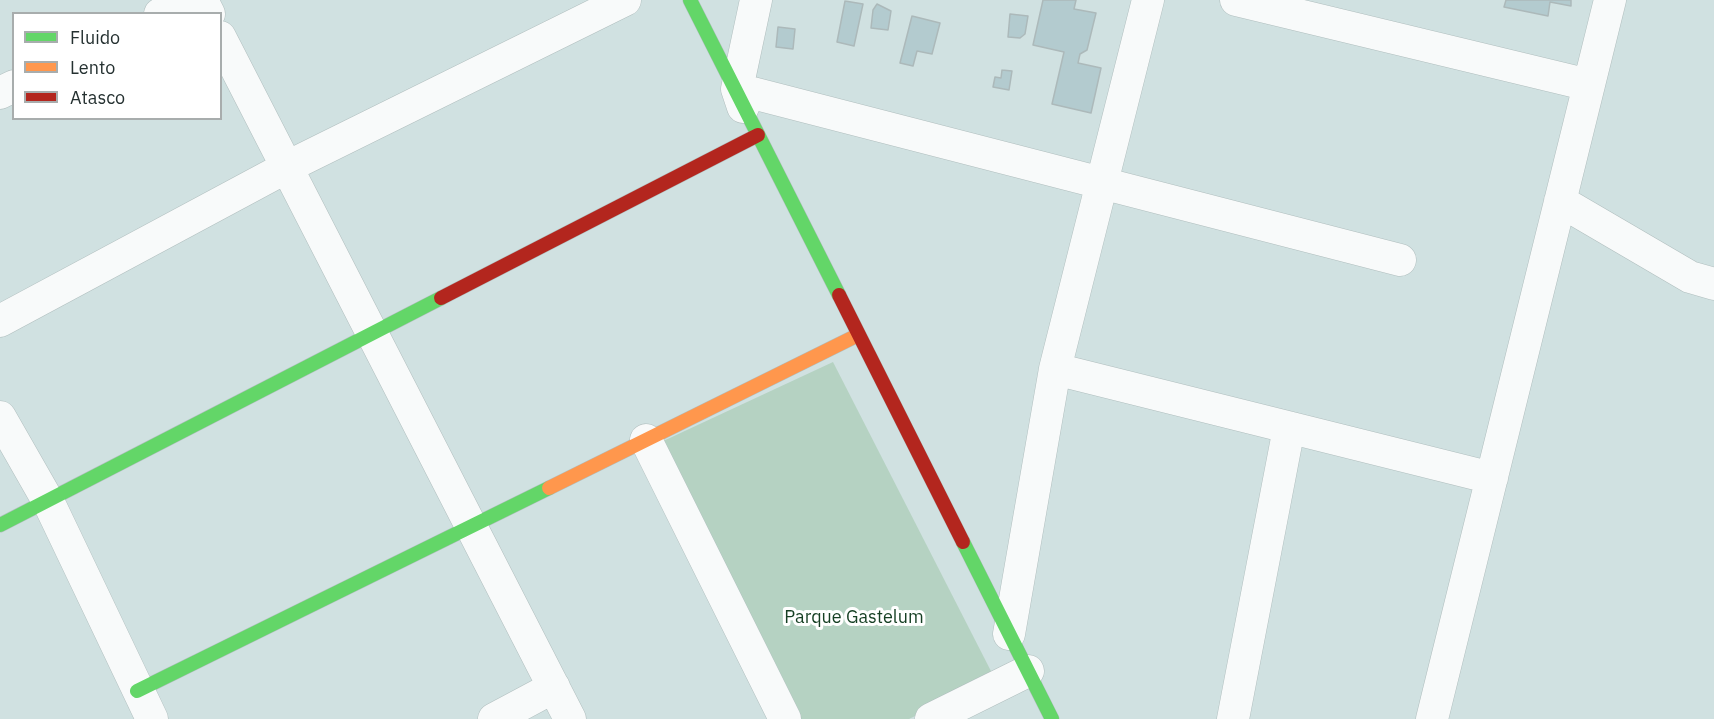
<!DOCTYPE html>
<style>
body{margin:0}
#map{position:relative;width:1714px;height:719px;overflow:hidden;background:#d0e1e1;font-family:"IBM Plex Sans",sans-serif}
canvas{display:block}
.legend{position:absolute;left:12px;top:12px;width:210px;height:108px;box-sizing:border-box;background:#fff;border:2px solid #a8adad;margin:0;padding:8px 10px;list-style:none;font-size:18px;color:#253131}
.legend li{display:flex;align-items:center;gap:12px;height:30px}
.legend b{width:30px;border:2px solid #a8adad}
</style>
<div id="map">
<canvas width="1714" height="719"></canvas>
<ul class="legend">
<li><b style="height:8px;background:#63d668"></b>Fluido</li>
<li><b style="height:8px;background:#ff974d"></b>Lento</li>
<li><b style="height:8px;background:#b3261e"></b>Atasco</li>
</ul>
</div>
<script>
const ctx = document.querySelector('canvas').getContext('2d');
ctx.lineJoin = 'round';
function fill(path, color) { ctx.fillStyle = color; ctx.fill(path, 'evenodd'); }
const poly = rows => new Path2D(rows.map(r => 'M' + r).join(''));
function strokePath(path, color, width, dash) { ctx.strokeStyle = color; ctx.lineWidth = width; ctx.lineCap = dash ? 'butt' : 'round'; ctx.setLineDash(dash || []); ctx.stroke(path); }
function label(font, color, halo, rows, align = 'center') {
  ctx.font = font + ' "IBM Plex Sans",sans-serif'; ctx.lineWidth = 6; ctx.setLineDash([]); ctx.textBaseline = 'middle'; ctx.strokeStyle = halo; ctx.fillStyle = color; for (const [text, x, y, turn = 0] of rows) {
    ctx.save(); ctx.translate(x, y); ctx.rotate((+turn || 0) * Math.PI / 180); ctx.textAlign = isNaN(turn) ? turn : align; if (halo) ctx.strokeText(text, 0, 0); ctx.fillText(text, 0, 0); ctx.restore();
  }
}
fill(poly([
 [833,362,994,677,909,719,795,719,659,443]
]), '#b5d2c2');
const building = poly([
 [1043,0,1076,0,1074,9,1096,13,1087,50,1080,54,1078,63,1101,68,1091,113,1052,104,1064,52,1033,45,1043,0],
 [1506,0,1571,0,1571,6,1550,2,1548,16,1504,7,1506,0],
 [845,1,863,4,854,46,837,42,845,1],
 [877,4,891,11,888,30,871,28,873,10,877,4],
 [1010,14,1028,16,1025,34,1020,38,1008,37,1010,14],
 [912,16,940,23,932,54,917,51,913,66,900,63,912,16],
 [778,27,795,29,793,49,776,47,778,27],
 [1002,70,1012,71,1009,90,993,87,995,77,1001,78,1002,70]
]);
fill(building, '#b3cbcf');
strokePath(building, '#acb9ba', 1.5);
const street = poly([
 [202,0,209,14],
 [1236,0,1589,85],
 [160,14,187,0],
 [220,37,570,719],
 [737,89,1400,260],
 [0,93,14,86],
 [743,107,737,89,756,0],
 [1560,201,1690,277,1714,284],
 [0,321,287,167,625,0],
 [1055,369,1492,478],
 [0,417,48,501,152,719],
 [646,440,785,719],
 [1009,634,1055,369,1148,0],
 [494,719,554,687],
 [931,719,1028,671],
 [1233,719,1289,428],
 [1432,719,1610,0]
]);
const fast = poly([
 [690,0,839,295],
 [0,525,441,298],
 [963,542,1052,719],
 [137,691,549,488]
]);
const slow = poly([
 [549,488,858,335]
]);
const jam = poly([
 [839,295,963,542],
 [441,298,758,135]
]);
strokePath(street, '#b0bebe', 33);
strokePath(fast, '#b0bebe', 15);
strokePath(slow, '#b0bebe', 15);
strokePath(jam, '#b0bebe', 15);
strokePath(street, '#f8fafa', 32);
strokePath(fast, '#63d668', 14);
strokePath(slow, '#ff974d', 14);
strokePath(jam, '#b3261e', 14);
label('18px', '#153f23', '#fff', [
 ["Parque Gastelum",854,618]
]);
</script>
